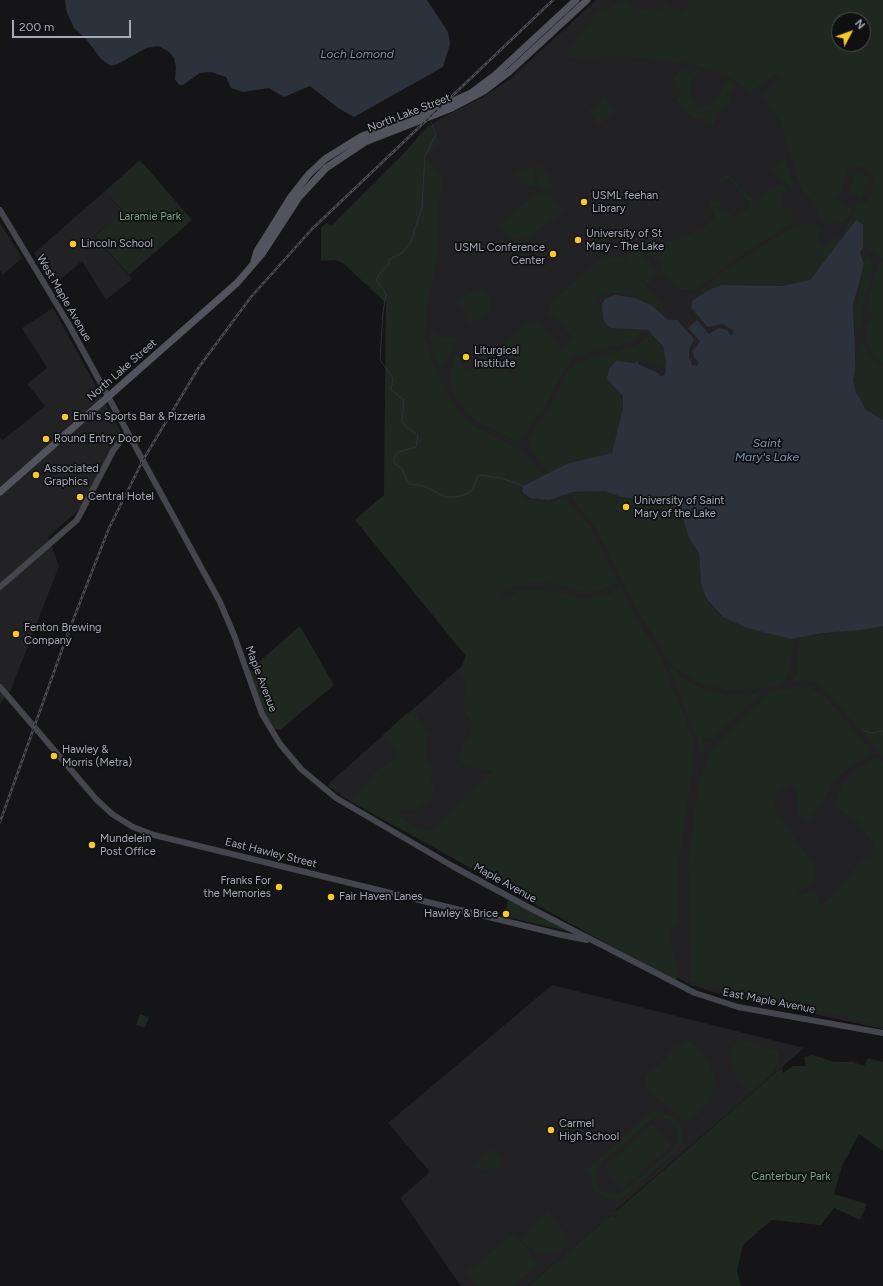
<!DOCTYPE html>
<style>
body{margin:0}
#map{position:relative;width:883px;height:1286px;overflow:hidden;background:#151517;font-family:Figtree,sans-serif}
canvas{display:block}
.north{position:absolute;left:831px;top:12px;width:40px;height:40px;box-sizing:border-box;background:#101012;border:1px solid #4c4e54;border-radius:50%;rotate:49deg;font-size:11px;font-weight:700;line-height:16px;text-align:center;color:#a7aab8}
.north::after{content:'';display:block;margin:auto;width:14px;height:18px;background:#f9c92b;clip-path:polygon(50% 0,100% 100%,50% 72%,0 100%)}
.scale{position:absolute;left:12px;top:20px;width:119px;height:18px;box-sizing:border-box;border:2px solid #a7aab8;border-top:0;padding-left:5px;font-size:12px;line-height:14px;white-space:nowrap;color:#a7aab8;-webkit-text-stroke:3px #101012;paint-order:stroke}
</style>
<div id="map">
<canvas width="883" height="1286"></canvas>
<div class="north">N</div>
<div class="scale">200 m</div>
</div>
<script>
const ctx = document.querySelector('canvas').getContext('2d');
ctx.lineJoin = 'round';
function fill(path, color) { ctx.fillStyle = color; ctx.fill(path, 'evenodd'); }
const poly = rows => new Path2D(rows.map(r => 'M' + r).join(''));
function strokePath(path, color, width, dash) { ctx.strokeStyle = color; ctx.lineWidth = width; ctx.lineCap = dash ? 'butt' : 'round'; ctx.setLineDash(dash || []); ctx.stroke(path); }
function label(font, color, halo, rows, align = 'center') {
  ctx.font = font + ' Figtree,sans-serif'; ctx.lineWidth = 3.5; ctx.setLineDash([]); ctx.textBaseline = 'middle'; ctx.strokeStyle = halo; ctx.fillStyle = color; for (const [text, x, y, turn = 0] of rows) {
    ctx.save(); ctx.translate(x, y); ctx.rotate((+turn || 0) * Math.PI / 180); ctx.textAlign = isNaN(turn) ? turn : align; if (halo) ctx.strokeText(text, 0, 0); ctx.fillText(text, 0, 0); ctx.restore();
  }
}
fill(poly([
 [596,0,883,0,883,1029,720,994,693,986,345,798,328,786,329,783,462,666,465,657,465,652,355,520,384,495,386,303,343,263,323,234,436,121,481,98,509,80],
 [839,20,863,20,863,44,839,44],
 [105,191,123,212,94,236,132,279,106,300,82,261,53,286,34,253],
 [0,223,22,258,3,275,0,270],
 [53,308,121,432,82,507,48,537,59,566,11,690,0,704,0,437,3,440,45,406,27,384,47,368,22,328],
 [552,985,804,1048,615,1211,618,1215,616,1217,611,1215,528,1286,461,1286,400,1198,430,1172,388,1123]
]), '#222124');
fill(poly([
 [624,0,642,11,653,7,660,10,664,2,671,7,676,7,681,12,686,9,689,0,883,0,883,259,863,247,863,225,852,224,847,231,846,228,856,209,854,204,866,202,872,194,873,174,861,166,848,169,842,189,833,198,853,210,844,223,826,224,818,217,814,202,801,189,779,120,763,96,781,78,775,74,751,92,726,76,705,68,678,62,627,57,566,58,567,52,597,13],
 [839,20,863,20,863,44,839,44],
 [696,68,700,70,690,86,690,94,700,106,710,106,711,101,718,95,726,81,734,84,734,87,727,96,729,97,731,104,726,104,722,111,717,114,714,124,707,124,702,118,693,118,676,99,681,95,673,78,679,70,693,72],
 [604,98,615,111,599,125,588,111],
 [429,124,440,142,425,157,443,179,439,201,438,256,425,319,425,337,433,365,454,405,465,418,480,430,520,450,544,475,525,483,520,487,522,496,527,499,552,503,565,498,591,527,618,583,602,590,588,592,554,584,532,582,507,589,499,596,502,600,521,590,536,588,584,598,609,594,621,587,633,612,660,656,694,740,692,774,678,868,678,924,669,931,679,976,674,981,350,801,379,768,401,756,383,735,407,713,415,711,428,736,425,755,434,768,430,778,434,786,433,796,427,804,421,805,417,810,401,811,399,816,421,830,429,830,444,818,466,793,492,772,486,770,480,771,463,764,459,759,462,746,470,737,472,723,465,713,463,707,466,683,458,671,465,663,465,655,355,520,384,495,386,303,343,263,335,260,321,261,321,228,326,223,333,226,384,177],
 [785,158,796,191,773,172,772,168,780,160],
 [140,160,192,220,129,275,95,236,120,213,118,211,121,209,105,191],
 [537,165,540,165,549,175,548,182,556,185,552,189,538,188,535,169],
 [533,167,536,183,534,188,522,183,515,174],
 [857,171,870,177,861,198,848,192],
 [727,174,754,200,760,200,769,189,783,184,788,190,781,196,781,206,792,209,794,222,729,263,696,291,680,290,659,270,662,263,640,248,641,241,659,245,702,229,715,217,708,203,718,200,722,205,720,210,728,212,734,217,747,209,751,205,728,178,720,184,716,181],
 [537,192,550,194,566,211,527,237,513,239,500,225],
 [807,223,816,225,820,230,817,240,824,245,836,237,841,240,810,280,782,286,721,285,692,301,691,300,724,271,781,234,797,225],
 [636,246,660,273,647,285,623,257,630,254],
 [870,255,874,265,873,272,863,307,862,328,855,332,854,310,862,278,864,263,863,260],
 [604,256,623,258,666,309,661,314,651,305,633,296,616,293,604,295,595,300,603,311,603,319,606,324,611,328,642,330,636,341,577,356,572,360,561,376,546,406,518,442,479,423,464,410,451,390,450,374,454,357,458,355,460,358,460,363,466,369,468,368,472,370,487,366,496,359,514,378,517,374,502,354,502,347,530,321,539,321,541,326,562,348,573,338,552,315,549,317,549,304],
 [879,262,883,264,883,366,873,355,867,343,866,324,873,320,873,315,867,312,869,294],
 [481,287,492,301,490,310,470,325,468,323,468,314,456,301,472,292,477,292],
 [430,329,438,336,447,338,459,336,447,360,440,365,446,380,434,355,430,340],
 [653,333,663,346,666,369,644,360,635,363,617,361,609,369,607,375,610,382,623,396,623,408,612,453,569,463,549,474,531,450,528,438,550,407,568,371,573,365,580,361,625,349,637,344],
 [863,339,869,355,883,368,883,420,866,410,855,390,853,378,856,355],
 [593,490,605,491,621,497,662,501,681,512,689,538,699,553,701,583,706,598,716,611,723,617,791,639,795,638,790,671,782,685,748,690,724,690,696,682,681,672,670,662,637,610,596,529,569,494],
 [300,626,334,685,280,730,274,729,262,714,248,675,254,666],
 [883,626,883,756,827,693,815,684,808,682,791,682,797,674,799,637],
 [667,664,686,680,707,690,728,695,750,694,764,691,711,740,701,736,704,748,700,757,697,739],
 [806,686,823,694,867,745,871,753,835,778,824,800,809,821,797,813,798,795,792,784,778,792,774,808,815,867,815,880,796,895,816,891,822,906,848,879,859,861,871,857,874,845,859,823,833,804,844,783,859,768,873,758,878,758,883,762,883,1026,691,982,688,862,698,785,710,751,765,696,772,691],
 [508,900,571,932,507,917,507,914,505,913],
 [140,1014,149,1017,145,1028,136,1025],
 [738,1038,777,1051,781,1058,770,1076,751,1091,739,1082,732,1068,730,1053],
 [688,1040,700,1050,708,1061,717,1082,707,1104,699,1114,687,1123,644,1087,645,1077,664,1060,671,1049],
 [813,1055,834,1062,853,1062,864,1066,868,1058,883,1062,883,1151,859,1134,842,1166,834,1194,867,1204,860,1220,834,1208,821,1225,772,1220,743,1245,737,1271,741,1286,528,1286,611,1215,616,1217,618,1215,615,1212,782,1067,783,1073,793,1066,806,1066,804,1057],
 [655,1109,658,1113,672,1116,680,1124,683,1135,679,1148,626,1196,615,1200,602,1196,592,1186,591,1173,589,1175,585,1171],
 [660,1118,669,1120,676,1127,678,1136,674,1148,623,1192,612,1195,602,1191,595,1178,600,1165,648,1122],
 [652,1124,671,1146,622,1189,603,1167],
 [491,1148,501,1159,500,1169,493,1168,482,1172,473,1167],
 [546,1213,550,1213,559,1224,570,1244,560,1251,549,1254,535,1251,521,1240],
 [514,1234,539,1264,513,1286,477,1286,466,1272]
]), '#1f2721');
fill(poly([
 [65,0,427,0,448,32,450,44,443,67,354,117,338,108,310,86,284,97,269,88,243,92,231,88,226,77,211,72,200,73,183,85,179,85,175,79,176,67,174,58,168,51,158,46,146,48,118,64,111,66,101,59,86,39,74,28,66,10],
 [856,220,863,225,863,247,860,253,864,264,853,305,855,352,855,372,853,379,855,390,866,410,883,420,883,626,860,630,822,633,791,639,747,628,723,617,706,598,701,583,699,553,689,538,681,512,672,506,662,501,621,497,605,491,573,492,549,500,530,498,522,492,523,486,569,463,612,453,623,408,623,396,607,379,609,369,614,363,617,361,635,363,638,361,638,364,658,373,660,376,665,375,666,362,663,346,648,330,611,328,606,324,603,319,602,304,605,299,615,295,635,298,651,305,668,320,677,320,694,339,689,350,689,356,692,365,697,366,699,362,694,357,693,351,700,341,688,328,697,320,709,334,719,328,727,330,730,335,733,334,734,331,722,324,708,327,691,308,692,301,709,290,721,285,782,286,810,280]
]), '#2b323c');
strokePath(poly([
 [431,122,436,134,425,156,422,207,410,244,402,253,390,259,388,265,380,273,376,280,384,290,386,295,383,312,380,360,393,378,391,390,404,400,402,421,406,427,418,435,416,447,398,452,394,459,394,463,402,469,406,479,410,484,424,486,445,497,455,497,467,494,472,490,478,475,501,478,523,486],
 [865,731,872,733,883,731]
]), '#2b323c', 1);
strokePath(poly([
 [0,210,68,323,220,602,234,635,262,714,280,744,301,769,336,798,454,867,528,907,695,993,738,1007,883,1033],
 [0,587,77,520,113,451,127,432],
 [0,687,96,799,112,814,133,827,154,835,562,935,587,940]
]), '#44454d', 6);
strokePath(poly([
 [254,261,257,251,290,198,309,174,325,159,362,136,432,111,471,93,495,75,576,0],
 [0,492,237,283,262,254,299,197,326,168,365,142,452,108,484,91,509,72,587,0]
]), '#52535c', 7);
const rail = poly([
 [0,822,68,633,109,528,143,460,199,367,251,297,312,229,553,0]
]);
strokePath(rail, '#4b4c54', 2.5);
strokePath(rail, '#101012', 1, [3]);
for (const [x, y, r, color] of [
 [584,202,4,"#f9c92b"],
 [578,240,4,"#f9c92b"],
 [73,244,4,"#f9c92b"],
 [553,254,4,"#f9c92b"],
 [466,357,4,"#f9c92b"],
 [65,417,4,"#f9c92b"],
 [46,439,4,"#f9c92b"],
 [36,475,4,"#f9c92b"],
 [80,497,4,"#f9c92b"],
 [626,507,4,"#f9c92b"],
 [16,634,4,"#f9c92b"],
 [54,756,4,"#f9c92b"],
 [92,845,4,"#f9c92b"],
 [279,887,4,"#f9c92b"],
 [331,897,4,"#f9c92b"],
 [506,914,4,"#f9c92b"],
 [551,1130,4,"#f9c92b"]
]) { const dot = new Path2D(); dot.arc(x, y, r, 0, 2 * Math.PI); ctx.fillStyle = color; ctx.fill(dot); strokePath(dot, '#101012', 1.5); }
label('11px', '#a7aab8', '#101012', [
 ["North Lake Street",409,113,-21],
 ["West Maple Avenue",64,298,60],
 ["North Lake Street",122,370,-41],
 ["Maple Avenue",261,679,69],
 ["East Hawley Street",271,853,14],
 ["Maple Avenue",505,883,29],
 ["East Maple Avenue",769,1001,11]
]);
label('11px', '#a7aab8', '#101012', [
 ["USML feehan",592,196],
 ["Library",592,209],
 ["University of St",586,234],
 ["Mary - The Lake",586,247],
 ["Lincoln School",81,244],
 ["USML Conference",545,248,"right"],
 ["Center",545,261,"right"],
 ["Liturgical",474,351],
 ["Institute",474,364],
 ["Emil's Sports Bar & Pizzeria",73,417],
 ["Round Entry Door",54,439],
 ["Associated",44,469],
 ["Graphics",44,482],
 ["Central Hotel",88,497],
 ["University of Saint",634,501],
 ["Mary of the Lake",634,514],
 ["Fenton Brewing",24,628],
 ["Company",24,641],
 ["Hawley &",62,750],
 ["Morris (Metra)",62,763],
 ["Mundelein",100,839],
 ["Post Office",100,852],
 ["Franks For",271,881,"right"],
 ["the Memories",271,894,"right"],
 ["Fair Haven Lanes",339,897],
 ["Hawley & Brice",498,914,"right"],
 ["Carmel",559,1124],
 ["High School",559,1137]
], 'left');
label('11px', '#7da483', '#101012', [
 ["Laramie Park",150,217],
 ["Canterbury Park",791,1177]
]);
label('italic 12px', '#7c94b4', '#101012', [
 ["Loch Lomond",357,54],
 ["Saint",767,443],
 ["Mary's Lake",767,457]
]);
</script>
